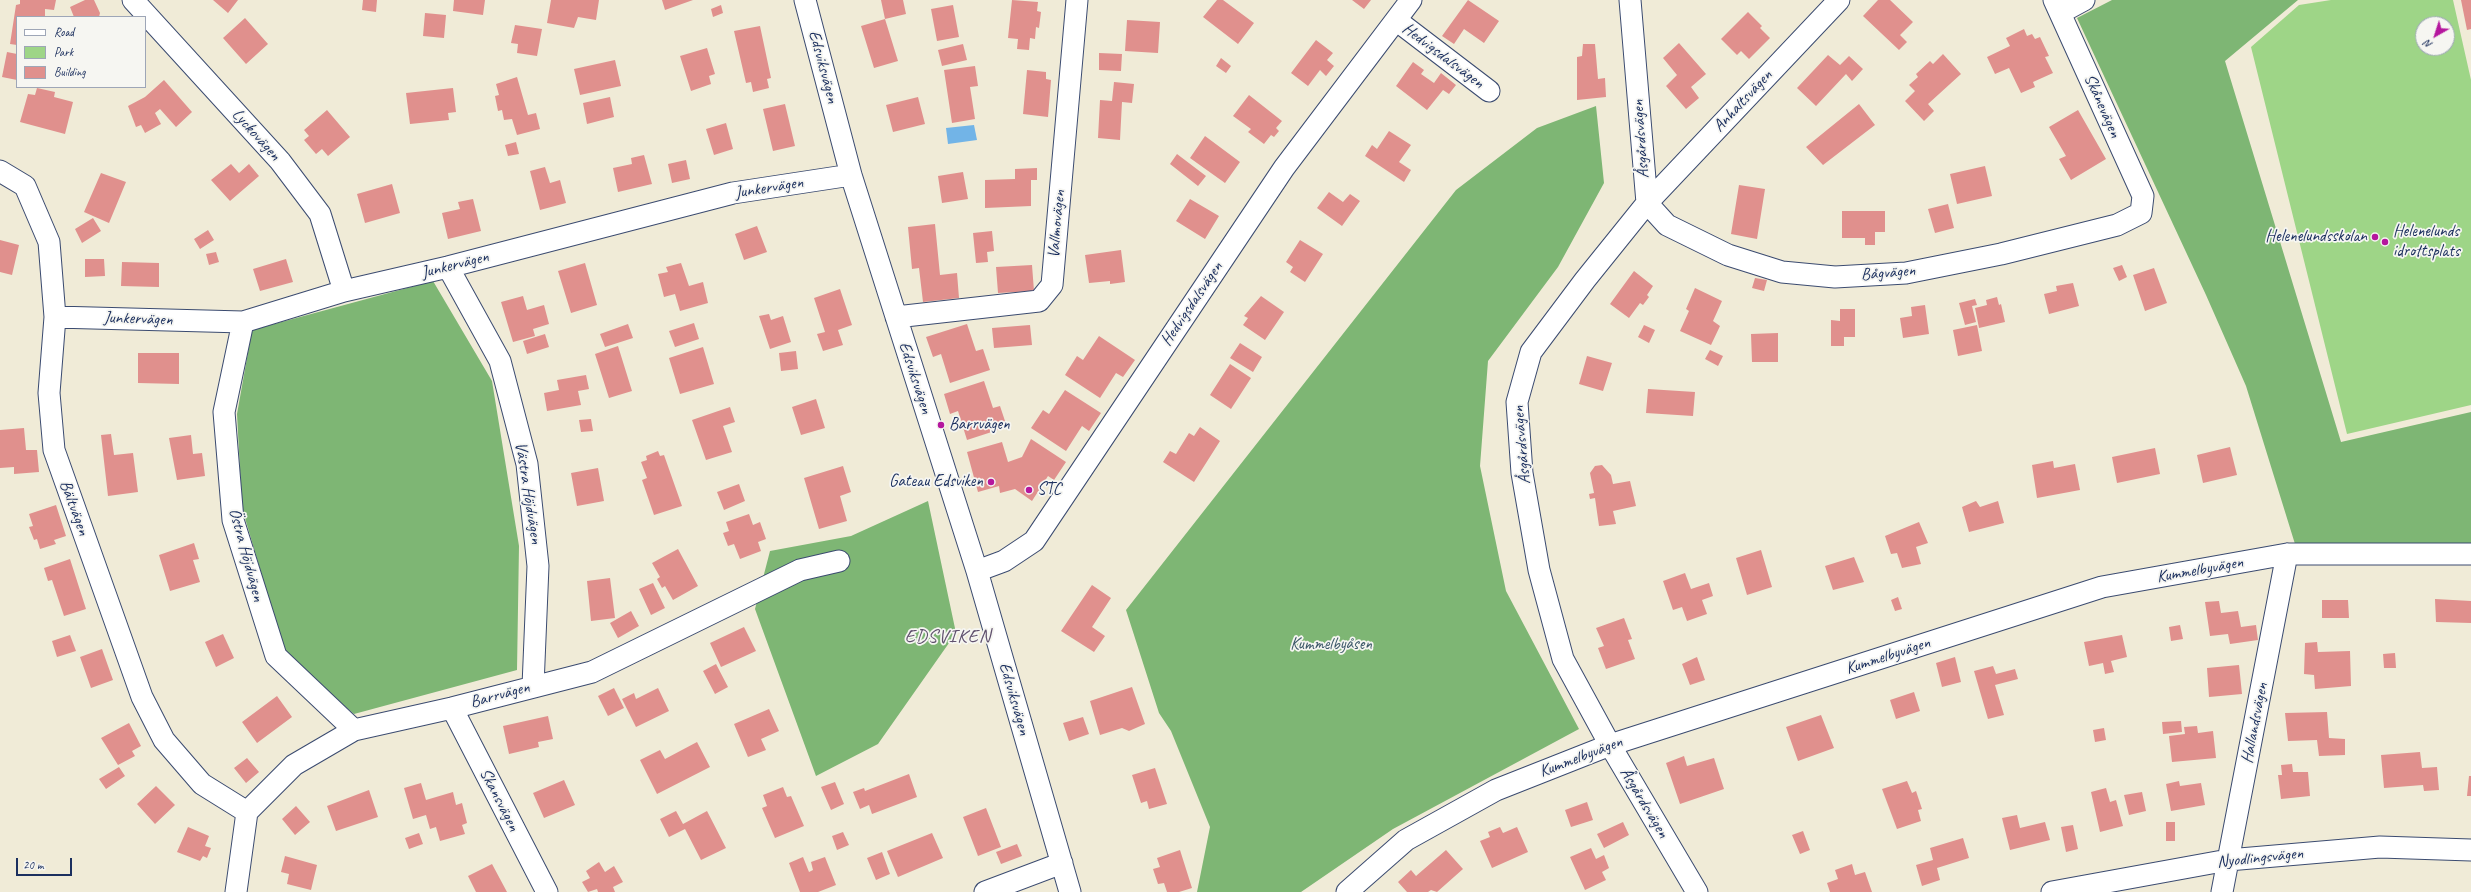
<!DOCTYPE html>
<meta charset="utf-8">
<style>
body{margin:0}
#map{position:relative;width:2471px;height:892px;overflow:hidden;background:#f0ebd7;font-family:Caveat,sans-serif}
canvas{display:block}
.legend{position:absolute;left:16px;top:16px;width:130px;height:72px;box-sizing:border-box;background:#f6f6f2;border:1px solid #9ea6b7;margin:0;padding:5px 7px;list-style:none;font-size:12px;color:#1b2f5e}
.legend li{display:flex;align-items:center;gap:8px;height:20px}
.legend b{width:20px;border:1px solid #9ea6b7}
.north{position:absolute;left:2415px;top:16px;width:40px;height:40px;box-sizing:border-box;background:#f6f6f2;border:1px solid #9ea6b7;border-radius:50%;rotate:219deg;font-size:11px;font-weight:700;line-height:16px;text-align:center;color:#1b2f5e}
.north::after{content:'';display:block;margin:auto;width:14px;height:18px;background:#b5179e;clip-path:polygon(50% 0,100% 100%,50% 72%,0 100%)}
.scale{position:absolute;left:16px;top:858px;width:56px;height:18px;box-sizing:border-box;border:2px solid #1b2f5e;border-top:0;padding-left:5px;font-size:12px;line-height:14px;white-space:nowrap;color:#1b2f5e;-webkit-text-stroke:3px #f6f6f2;paint-order:stroke}
</style>
<div id="map">
<canvas width="2471" height="892"></canvas>
<ul class="legend">
<li><b style="height:5px;background:#fff"></b>Road</li>
<li><b style="height:11px;background:#9ed587"></b>Park</li>
<li><b style="height:11px;background:#e0908d"></b>Building</li>
</ul>
<div class="north">N</div>
<div class="scale">20 m</div>
</div>
<script>
const ctx = document.querySelector('canvas').getContext('2d');
ctx.lineJoin = 'round';
function fill(path, color) { ctx.fillStyle = color; ctx.fill(path, 'evenodd'); }
const poly = rows => new Path2D(rows.map(r => 'M' + r).join(''));
function strokePath(path, color, width, dash) { ctx.strokeStyle = color; ctx.lineWidth = width; ctx.lineCap = dash ? 'butt' : 'round'; ctx.setLineDash(dash || []); ctx.stroke(path); }
function label(font, color, halo, rows, align = 'center') {
  ctx.font = font + ' Caveat,sans-serif'; ctx.lineWidth = 3.5; ctx.setLineDash([]); ctx.textBaseline = 'middle'; ctx.strokeStyle = halo; ctx.fillStyle = color; for (const [text, x, y, turn = 0] of rows) {
    ctx.save(); ctx.translate(x, y); ctx.rotate((+turn || 0) * Math.PI / 180); ctx.textAlign = isNaN(turn) ? turn : align; if (halo) ctx.strokeText(text, 0, 0); ctx.fillText(text, 0, 0); ctx.restore();
  }
}
fill(poly([
 [2331,0,2453,0,2471,80,2471,405,2347,434,2251,47,2299,5],
 [2423,24,2447,24,2447,48,2423,48]
]), '#9ed587');
fill(poly([
 [2112,0,2298,0,2225,61,2341,442,2471,412,2471,543,2295,544,2246,386,2206,295,2077,18],
 [1596,106,1604,183,1558,267,1488,361,1480,466,1506,591,1579,729,1393,829,1301,892,1197,892,1210,827,1171,731,1159,713,1126,610,1456,190,1537,128],
 [433,281,492,381,519,546,517,670,354,714,286,657,242,508,237,414,252,330],
 [928,501,956,633,878,744,816,776,755,609,770,551,851,536]
]), '#7eb674');
fill(poly([
 [974,125,977,140,948,144,946,128]
]), '#72b4e7');
fill(poly([
 [20,0,56,0,54,10,45,9,45,17,17,17,17,45,10,44,16,5,20,4],
 [85,0,94,0,100,13,99,17,74,17,70,7],
 [213,0,238,0,228,13],
 [363,0,377,0,376,12,362,10],
 [454,0,485,0,483,15,453,11],
 [551,0,599,0,596,20,578,17,574,28,547,23],
 [662,0,693,0,665,10],
 [881,0,903,0,906,14,885,19],
 [1012,0,1038,2,1037,11,1041,12,1039,28,1036,27,1035,39,1030,38,1029,50,1017,49,1018,39,1008,38],
 [1217,0,1223,0,1254,23,1238,44,1203,17],
 [1352,0,1371,0,1364,9],
 [1468,0,1499,21,1484,43,1464,29,1454,44,1442,36],
 [1878,0,1890,0,1913,22,1900,35,1907,42,1899,50,1863,16],
 [2461,0,2471,0,2471,29,2467,30],
 [721,5,723,13,713,17,711,9],
 [953,5,959,37,937,41,931,9],
 [1748,12,1762,26,1760,28,1770,38,1749,59,1741,51,1737,55,1721,39],
 [425,13,446,15,444,38,423,36],
 [245,18,268,44,246,64,223,38],
 [885,19,898,61,874,68,861,26],
 [1127,20,1160,22,1158,53,1125,51],
 [515,25,542,29,537,56,517,53,518,44,511,43],
 [760,26,771,78,767,79,769,88,753,92,751,82,746,83,734,31],
 [2024,29,2027,36,2032,34,2035,39,2040,37,2049,56,2045,57,2053,73,2033,82,2035,87,2021,93,2009,68,1995,74,1987,57,2010,46,2006,38],
 [1316,40,1333,53,1327,60,1334,66,1326,76,1320,70,1308,86,1291,73],
 [1679,43,1706,74,1691,87,1699,98,1686,109,1666,86,1677,75,1663,58],
 [963,44,967,60,942,66,938,50],
 [1583,44,1595,44,1598,79,1605,78,1606,97,1577,100,1577,57,1582,56],
 [707,48,715,74,709,76,711,84,691,91,680,56],
 [7,52,17,54,17,80,2,77],
 [1099,53,1122,54,1121,71,1099,70],
 [1943,54,1961,74,1928,104,1934,111,1924,121,1905,101,1915,91,1909,85,1918,77,1916,74,1930,61,1933,64],
 [1828,55,1840,65,1849,56,1863,69,1852,81,1846,74,1816,106,1797,88],
 [1221,58,1231,66,1226,73,1216,66],
 [615,60,621,86,580,95,574,69],
 [1413,62,1424,70,1421,74,1434,83,1441,73,1456,85,1449,94,1443,90,1427,110,1396,86],
 [975,66,978,86,970,87,975,119,952,123,944,70],
 [1027,70,1046,72,1046,79,1051,80,1048,117,1023,114],
 [517,77,528,115,536,113,540,129,517,135,512,119,504,120,502,110,498,111,495,96,499,95,496,84],
 [164,80,192,112,176,127,160,109,155,113,161,124,145,133,141,125,136,127,128,106,145,97],
 [1114,82,1134,84,1132,103,1122,102,1120,140,1098,138,1100,100,1112,101],
 [37,88,55,92,54,97,73,102,65,134,20,122,28,94,35,95],
 [453,88,456,112,448,113,449,120,410,124,406,93],
 [1249,95,1282,121,1276,128,1279,131,1274,137,1271,135,1264,144,1248,132,1251,129,1233,116],
 [610,97,614,117,587,124,583,103],
 [918,97,925,124,893,132,886,105],
 [785,104,795,146,773,151,763,109],
 [1859,104,1875,125,1823,165,1806,147],
 [327,110,350,137,328,156,322,149,316,154,304,140,309,136,304,130],
 [2078,110,2106,159,2071,180,2059,159,2066,156,2049,127],
 [726,123,733,149,714,155,706,129],
 [1389,131,1411,145,1399,162,1411,170,1404,182,1365,156,1372,145,1377,149],
 [1205,136,1240,162,1225,183,1190,158],
 [516,142,519,154,508,156,505,145],
 [1177,154,1206,176,1198,186,1170,164],
 [644,155,652,184,618,192,613,168,632,164,631,158],
 [686,160,690,179,672,183,668,164],
 [231,164,239,173,249,164,259,176,230,201,211,180],
 [1985,166,1992,196,1957,204,1950,174],
 [545,167,550,183,560,180,566,203,540,210,530,171],
 [1037,168,1037,180,1031,180,1031,206,985,208,985,180,1015,179,1015,169],
 [963,172,968,199,942,203,938,176],
 [101,173,126,182,109,223,84,212],
 [392,184,400,213,365,223,357,194],
 [1739,185,1765,189,1757,239,1731,234],
 [1329,192,1343,202,1350,194,1360,201,1342,226,1317,208],
 [473,199,481,231,448,239,442,213,460,209,458,202],
 [1190,199,1219,216,1205,239,1176,221],
 [1948,204,1954,228,1935,233,1928,209],
 [1842,211,1885,211,1885,232,1875,232,1875,245,1865,245,1865,238,1842,238],
 [93,218,101,231,82,243,75,229],
 [935,224,940,275,957,273,959,298,923,302,919,268,912,269,908,227],
 [757,226,767,252,744,260,735,234],
 [208,230,214,240,200,249,194,239],
 [992,231,994,251,987,252,988,262,976,263,973,233],
 [0,240,19,245,12,275,0,272],
 [1300,240,1323,254,1305,282,1290,272,1293,267,1286,262],
 [1121,250,1125,282,1110,284,1110,281,1089,283,1085,255],
 [216,252,219,262,209,265,206,254],
 [85,259,104,259,105,276,85,277],
 [286,259,293,282,260,291,253,269],
 [122,262,159,263,159,287,121,286],
 [585,263,597,305,571,313,558,271],
 [681,263,689,286,703,282,708,303,680,311,675,294,664,297,658,274,668,272,666,267],
 [1032,265,1034,291,998,293,996,267],
 [2122,265,2127,277,2119,281,2113,268],
 [2154,268,2167,303,2145,311,2133,275],
 [1634,271,1653,286,1647,295,1649,297,1643,305,1640,303,1629,318,1610,304],
 [1755,278,1767,280,1764,291,1752,288],
 [2073,283,2079,306,2049,314,2044,294,2057,291,2056,286],
 [1695,288,1722,301,1713,321,1720,326,1711,345,1680,331,1689,311,1686,309],
 [840,289,852,325,838,330,843,345,823,351,817,334,825,332,814,298],
 [523,296,527,310,544,305,549,324,533,329,535,336,513,342,501,302],
 [1261,296,1284,312,1265,340,1243,325,1248,318,1244,316],
 [1997,297,1999,305,2001,304,2005,322,1979,328,1975,308,1987,305,1986,300],
 [1975,299,1977,305,1972,306,1976,322,1965,325,1959,303],
 [1925,305,1929,334,1903,338,1900,318,1912,316,1911,307],
 [1840,309,1855,309,1855,337,1844,337,1844,346,1831,346,1831,320,1840,321],
 [769,314,771,320,783,316,791,342,770,349,759,316],
 [694,323,699,339,675,347,669,331],
 [628,324,633,338,605,347,600,334],
 [967,324,976,351,983,349,990,370,950,383,941,354,933,357,926,337],
 [1030,325,1032,345,994,348,992,328],
 [1644,325,1655,330,1649,343,1638,337],
 [1977,325,1982,351,1958,356,1953,330],
 [1778,333,1778,362,1752,362,1751,334],
 [545,334,549,347,527,354,523,341],
 [1099,336,1135,360,1123,377,1116,373,1100,398,1065,375,1077,356,1083,360],
 [1240,343,1262,357,1253,372,1230,358],
 [618,346,632,391,609,398,595,354],
 [703,347,714,384,680,394,669,358],
 [1710,350,1723,356,1718,366,1705,359],
 [796,351,798,369,781,371,779,353],
 [138,353,179,353,179,384,138,383],
 [1587,356,1612,363,1603,391,1579,384],
 [1230,364,1251,378,1231,409,1210,395],
 [586,375,589,389,578,391,581,405,547,411,544,393,559,390,557,380],
 [984,381,993,408,1000,406,1007,427,967,440,958,411,950,414,944,394],
 [1648,389,1695,392,1693,416,1646,413],
 [1065,390,1101,413,1089,431,1082,426,1066,451,1031,428,1043,410,1049,414],
 [816,399,825,428,801,435,792,407],
 [730,407,735,422,723,426,732,452,706,460,692,420],
 [591,419,593,431,581,432,579,420],
 [1200,427,1220,441,1194,482,1163,462,1170,451,1176,454,1189,433,1194,436],
 [24,428,26,450,37,450,39,472,14,474,14,467,0,468,0,430],
 [111,434,114,455,133,453,138,492,108,496,101,435],
 [191,435,193,454,202,453,205,476,177,480,169,438],
 [1031,439,1066,462,1054,480,1048,476,1032,501,1015,489,1000,493,999,486,978,492,967,452,1002,442,1008,462,1022,457],
 [2230,447,2237,475,2203,483,2197,455],
 [2155,448,2160,474,2117,483,2112,457],
 [658,451,660,456,664,455,682,506,654,515,642,480,647,478,641,462,647,460,646,456],
 [2053,461,2054,468,2075,464,2080,490,2037,498,2032,465],
 [1602,465,1611,475,1613,484,1630,481,1636,506,1613,511,1616,524,1599,526,1595,498,1590,499,1589,494,1594,493,1590,473,1595,466],
 [843,466,851,492,840,496,847,521,819,529,804,478],
 [598,468,604,501,577,506,571,473],
 [739,484,745,501,724,510,717,492],
 [1976,501,1980,507,1998,501,2004,523,1969,532,1962,507],
 [56,505,66,536,54,540,56,544,40,549,37,539,34,540,29,527,33,526,29,514],
 [749,514,753,525,760,522,766,539,758,542,761,551,740,559,734,544,728,546,723,533,729,531,726,522],
 [1919,522,1928,543,1916,547,1921,564,1902,568,1897,553,1891,554,1885,536],
 [194,543,199,559,193,560,200,582,170,591,159,555],
 [678,549,698,586,673,600,665,586,662,588,657,579,660,577,652,563],
 [1761,550,1772,587,1747,595,1736,558],
 [1854,557,1864,582,1833,590,1825,566],
 [70,559,86,609,64,616,52,580,48,581,44,568],
 [1685,573,1691,589,1709,583,1713,596,1702,600,1707,614,1687,621,1682,607,1673,610,1663,581],
 [610,578,615,618,591,621,587,581],
 [653,583,665,608,651,615,639,589],
 [1092,585,1111,598,1092,627,1105,636,1094,652,1061,631],
 [1898,597,1902,609,1895,611,1891,600],
 [2435,599,2471,601,2471,623,2436,622],
 [2322,600,2348,600,2349,618,2322,618],
 [2219,601,2221,613,2238,611,2241,627,2256,625,2258,640,2230,644,2228,634,2210,636,2205,602],
 [631,611,639,626,618,638,610,623],
 [1624,618,1632,639,1628,640,1635,659,1606,669,1598,648,1604,646,1596,628],
 [2180,625,2183,639,2171,641,2169,627],
 [744,627,756,651,721,667,710,643],
 [223,634,234,658,216,667,205,642],
 [70,635,76,651,57,657,52,641],
 [2122,635,2127,657,2111,661,2114,672,2105,674,2103,663,2089,666,2084,642],
 [2317,642,2318,652,2350,651,2351,686,2315,689,2314,675,2304,674,2305,643],
 [102,649,113,680,91,688,80,657],
 [2395,653,2396,668,2384,668,2383,654],
 [1697,657,1705,680,1690,685,1682,664],
 [1955,657,1961,682,1942,687,1936,663],
 [716,664,728,687,715,694,703,671],
 [2239,665,2242,694,2209,697,2207,668],
 [1993,666,1996,674,2015,669,2018,679,1995,685,2004,715,1988,719,1974,671],
 [1132,687,1145,724,1129,731,1122,728,1100,735,1090,701],
 [614,688,624,708,608,716,598,696],
 [658,688,669,711,636,727,622,699,634,693,636,699],
 [1914,692,1920,711,1896,719,1890,700],
 [277,696,292,717,257,743,242,722],
 [769,709,779,731,761,739,766,750,748,757,734,724],
 [2327,712,2329,738,2345,739,2345,755,2319,756,2317,740,2288,741,2285,713],
 [1821,715,1834,748,1798,761,1786,727],
 [548,716,553,739,538,742,539,747,509,754,503,726],
 [1083,717,1089,734,1069,741,1063,723],
 [2181,721,2182,732,2163,734,2162,722],
 [129,723,141,746,132,751,135,756,118,765,101,738],
 [2197,726,2198,733,2213,731,2216,758,2172,762,2169,736,2185,734,2184,727],
 [2104,728,2106,740,2095,742,2093,730],
 [697,742,710,767,657,794,640,760,660,750,665,759],
 [2420,752,2422,768,2437,767,2439,790,2424,791,2423,785,2384,788,2381,755],
 [1684,756,1687,766,1714,758,1724,789,1680,804,1666,763],
 [247,758,259,772,246,783,234,768],
 [2292,764,2293,772,2308,772,2310,796,2281,799,2278,775,2282,775,2281,765],
 [119,767,125,776,106,789,99,779],
 [1155,768,1167,804,1149,809,1147,801,1141,803,1132,775],
 [909,774,917,797,872,814,869,805,860,809,853,792,864,788,865,791],
 [2469,776,2471,776,2471,796,2467,796],
 [564,780,575,805,544,818,533,793],
 [1907,781,1912,793,1916,791,1922,809,1918,810,1921,821,1897,829,1882,789],
 [2179,781,2180,786,2201,783,2205,805,2171,811,2166,784],
 [835,782,844,804,831,810,821,787],
 [421,783,426,800,453,792,456,805,462,803,467,823,462,825,465,834,440,841,436,827,430,829,426,815,413,819,404,788],
 [156,786,175,805,155,824,137,804],
 [783,787,787,797,791,796,804,826,775,838,762,808,767,806,763,795],
 [2106,788,2110,802,2116,800,2123,826,2100,832,2091,792],
 [369,790,378,817,336,831,327,806],
 [2142,792,2146,811,2129,815,2124,795],
 [1587,802,1593,820,1571,827,1565,810],
 [296,806,310,822,295,835,282,819],
 [986,808,1001,847,978,856,963,817],
 [676,811,683,824,707,811,726,848,701,860,685,829,669,837,660,819],
 [2017,815,2020,828,2045,822,2050,840,2010,850,2002,818],
 [1623,822,1629,835,1604,848,1597,834],
 [2166,822,2175,822,2175,841,2166,841],
 [2073,825,2078,849,2066,852,2061,827],
 [188,827,209,836,205,846,211,848,207,858,203,856,200,861,177,852],
 [1500,827,1503,833,1517,827,1528,852,1492,868,1480,841,1490,837,1488,832],
 [1803,831,1810,850,1800,854,1792,835],
 [843,832,849,845,837,850,832,836],
 [419,833,423,844,409,849,405,838],
 [932,833,943,858,898,877,887,851],
 [1963,838,1969,858,1937,868,1940,880,1922,886,1916,865,1933,860,1930,848],
 [1017,844,1022,856,1001,864,996,852],
 [1591,848,1596,859,1604,855,1609,868,1602,872,1606,880,1585,890,1570,857],
 [1180,850,1192,888,1179,892,1167,892,1164,883,1158,884,1153,869,1160,867,1157,858],
 [1446,850,1463,869,1437,892,1431,890,1428,892,1407,892,1398,882,1411,870,1416,876],
 [882,852,890,874,876,880,867,858],
 [285,856,317,865,311,890,287,884,289,874,281,872],
 [803,857,809,872,813,870,811,862,825,857,836,885,818,892,800,892,789,863],
 [599,862,605,872,614,866,623,882,613,887,615,892,598,892,597,889,588,892,582,882,590,878,586,871],
 [492,864,507,892,476,892,468,876],
 [1852,864,1855,875,1865,872,1872,892,1830,892,1827,883,1838,879,1835,870]
]), '#e0908d');
const minor = poly([
 [133,0,280,161,320,214,344,291],
 [805,0,851,175,977,571,1070,892],
 [1630,0,1647,203],
 [2060,13,2084,0],
 [1396,20,1489,91],
 [0,171,25,186,49,242,55,317,49,393,54,450,142,697,164,740,202,784,247,812],
 [1647,203,1667,225,1728,255,1782,272,1835,277,1906,273,2001,254,2117,225,2141,213,2143,196,2054,0],
 [448,267,500,361,527,464,538,566,533,686],
 [55,317,243,322,344,291,448,267,733,193,851,175],
 [896,317,1039,301,1052,285,1077,0],
 [243,322,224,412,233,520,276,656,354,730],
 [977,571,1004,561,1034,541,1284,168,1411,0],
 [452,708,547,892],
 [236,892,247,812,294,765,354,730,452,708,592,672,800,570,839,561],
 [985,892,1062,863],
 [1347,892,1406,840,1496,790,1610,745,2102,587,2287,554,2471,554],
 [1697,892,1610,745,1563,659,1539,570,1522,473,1517,402,1531,352,1585,280,1647,203,1839,0],
 [2052,892,2228,860,2380,847,2471,850],
 [2222,892,2287,554]
]);
strokePath(minor, '#3b4b70', 23);
strokePath(minor, '#fff', 21);
for (const [x, y, r, color] of [
 [2375,237,4,"#b5179e"],
 [2385,242,4,"#b5179e"],
 [941,425,4,"#b5179e"],
 [991,482,4,"#b5179e"],
 [1029,490,4,"#b5179e"]
]) { const dot = new Path2D(); dot.arc(x, y, r, 0, 2 * Math.PI); ctx.fillStyle = color; ctx.fill(dot); strokePath(dot, '#f6f6f2', 1.5); }
label('17px', '#1b2f5e', '#f6f6f2', [
 ["Hedvigsdalsvägen",1443,56,37],
 ["Edsviksvägen",823,67,75],
 ["Anhaltsvägen",1743,101,-47],
 ["Skånevägen",2102,106,66],
 ["Lyckovägen",256,135,48],
 ["Åsgårdsvägen",1641,139,-94],
 ["Junkervägen",769,188,-9],
 ["Vallmovägen",1057,224,-85],
 ["Junkervägen",455,265,-14],
 ["Bågvägen",1888,273,-5],
 ["Hedvigsdalsvägen",1192,304,-56],
 ["Junkervägen",138,319,2],
 ["Edsviksvägen",915,378,72],
 ["Åsgårdsvägen",1522,445,-95],
 ["Västra Höjdvägen",528,493,81],
 ["Bältvägen",74,508,70],
 ["Östra Höjdvägen",246,555,75],
 ["Kummelbyvägen",2200,570,-10],
 ["Kummelbyvägen",1888,656,-18],
 ["Barrvägen",500,695,-15],
 ["Edsviksvägen",1014,699,74],
 ["Hallandsvägen",2255,723,-79],
 ["Kummelbyvägen",1581,757,-21],
 ["Skansvägen",499,800,63],
 ["Åsgårdsvägen",1644,803,59],
 ["Nyodlingsvägen",2260,858,-6]
]);
label('17px', '#1b2f5e', '#f6f6f2', [
 ["Helenelunds",2393,232],
 ["idrottsplats",2393,252],
 ["Helenelundsskolan",2367,237,"right"],
 ["Barrvägen",949,425],
 ["Gateau Edsviken",983,482,"right"],
 ["STC",1037,490]
], 'left');
label('17px', '#3c5868', '#f6f6f2', [
 ["Kummelbyåsen",1331,645]
]);
ctx.letterSpacing = '1px';
label('19px', '#60516e', '#f6f6f2', [
 ["EDSVIKEN",948,637]
]);
ctx.letterSpacing = '0px';
</script>
